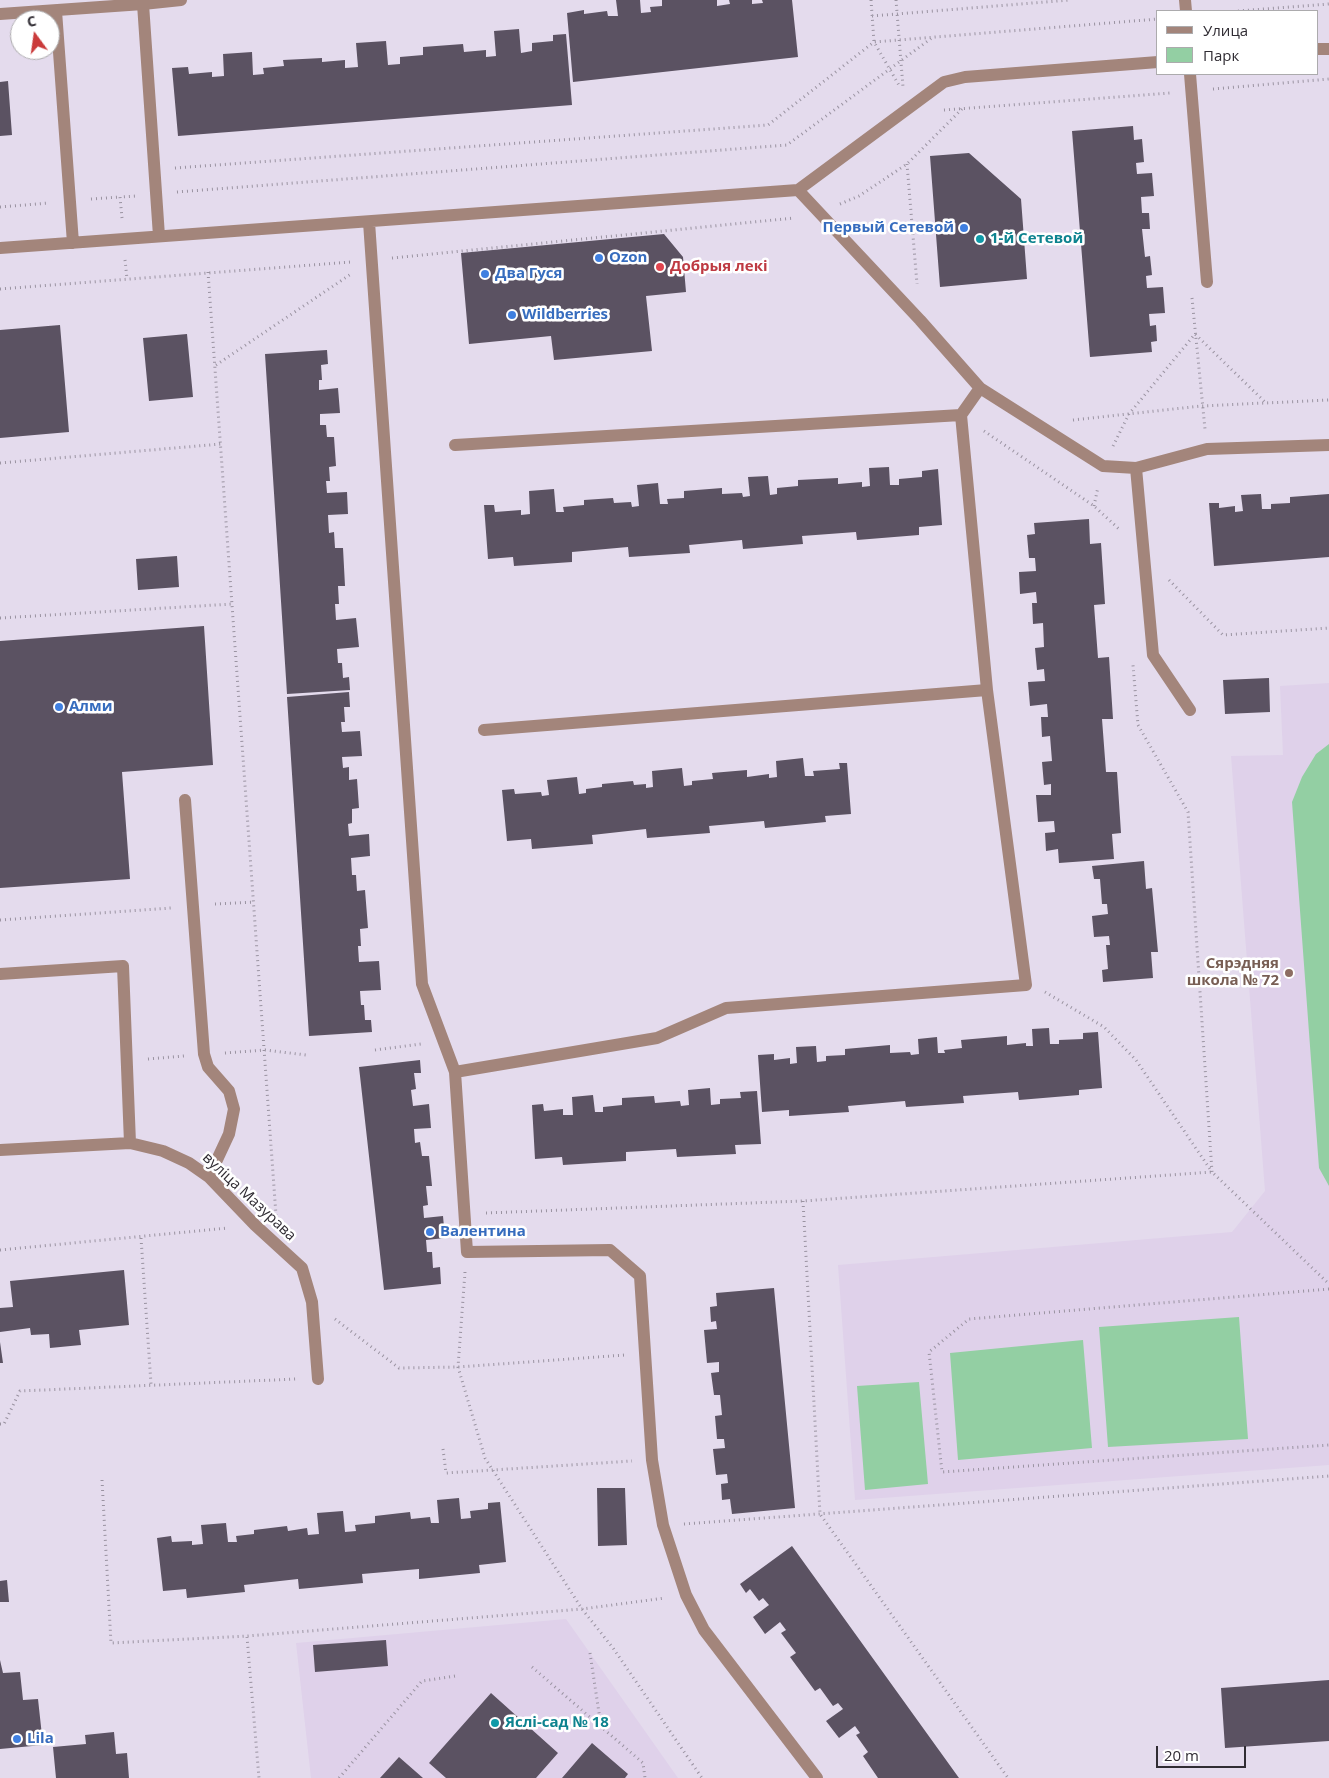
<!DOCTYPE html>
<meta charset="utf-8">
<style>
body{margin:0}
#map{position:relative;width:1329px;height:1778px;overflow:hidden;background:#e4dbed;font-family:"Open Sans",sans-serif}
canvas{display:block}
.legend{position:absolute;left:1156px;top:10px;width:162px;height:65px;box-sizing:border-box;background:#fff;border:1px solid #acabad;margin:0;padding:6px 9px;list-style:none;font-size:15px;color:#302c33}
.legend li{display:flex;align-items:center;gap:10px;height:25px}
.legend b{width:25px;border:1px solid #acabad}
.north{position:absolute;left:10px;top:10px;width:50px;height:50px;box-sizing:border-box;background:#fff;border:1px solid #acabad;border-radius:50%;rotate:346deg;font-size:14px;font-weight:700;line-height:20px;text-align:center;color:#302c33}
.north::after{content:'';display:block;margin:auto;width:18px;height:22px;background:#ca3b3b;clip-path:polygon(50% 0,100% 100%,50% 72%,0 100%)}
.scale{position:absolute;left:1156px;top:1746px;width:90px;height:22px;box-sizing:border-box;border:2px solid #302c33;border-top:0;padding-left:6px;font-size:15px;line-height:18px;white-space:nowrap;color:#302c33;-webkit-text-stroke:4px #fff;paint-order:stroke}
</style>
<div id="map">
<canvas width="1329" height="1778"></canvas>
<ul class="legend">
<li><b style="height:6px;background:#a3857b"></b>Улица</li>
<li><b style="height:14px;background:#93cfa3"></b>Парк</li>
</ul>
<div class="north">С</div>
<div class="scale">20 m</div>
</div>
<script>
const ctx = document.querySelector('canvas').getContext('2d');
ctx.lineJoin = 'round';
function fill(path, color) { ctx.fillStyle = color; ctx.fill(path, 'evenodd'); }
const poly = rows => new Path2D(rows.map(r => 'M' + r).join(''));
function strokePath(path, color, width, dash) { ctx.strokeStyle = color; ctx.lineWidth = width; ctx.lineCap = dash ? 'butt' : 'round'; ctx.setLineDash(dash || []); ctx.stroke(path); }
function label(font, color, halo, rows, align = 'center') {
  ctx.font = font + ' "Open Sans",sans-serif'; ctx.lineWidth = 5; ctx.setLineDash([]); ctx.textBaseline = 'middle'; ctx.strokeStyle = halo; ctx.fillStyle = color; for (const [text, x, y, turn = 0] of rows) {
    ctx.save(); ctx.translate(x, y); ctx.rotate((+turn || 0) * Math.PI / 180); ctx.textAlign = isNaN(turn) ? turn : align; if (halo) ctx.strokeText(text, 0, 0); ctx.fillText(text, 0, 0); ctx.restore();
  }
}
fill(poly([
 [1329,683,1329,1465,855,1500,838,1265,1232,1232,1265,1191,1231,756,1283,755,1280,686],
 [566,1619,678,1778,311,1778,296,1643]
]), '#dfd1ea');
fill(poly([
 [1329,744,1329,1186,1319,1168,1292,802,1302,777,1316,754],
 [1239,1317,1248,1439,1108,1447,1099,1327],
 [1083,1340,1092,1448,958,1460,950,1353],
 [919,1382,928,1484,865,1490,857,1386]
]), '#93cfa3');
fill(poly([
 [616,0,640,0,641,13,651,12,650,7,662,6,662,0,717,0,717,6,730,4,729,0,752,0,752,4,763,3,762,0,792,0,798,57,573,82,567,13,584,10,584,14,607,11,608,16,618,16],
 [519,29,521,53,532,51,532,43,553,41,553,35,566,34,572,105,178,136,172,68,188,67,189,74,212,72,212,77,224,76,223,54,252,52,253,75,264,74,263,68,284,66,283,60,322,58,322,62,345,60,345,68,358,67,356,43,386,41,388,65,400,64,400,57,423,55,423,47,463,44,464,52,486,50,486,57,496,56,494,31],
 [8,81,12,135,0,136,0,82],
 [1133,126,1134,140,1142,139,1144,162,1136,163,1137,174,1152,173,1154,196,1141,197,1142,213,1149,213,1150,229,1142,229,1145,257,1150,256,1152,275,1146,276,1147,288,1163,287,1165,313,1149,314,1150,326,1156,325,1157,341,1151,342,1152,352,1090,357,1072,131],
 [969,153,1021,199,1027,279,940,287,930,156],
 [664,234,683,257,686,292,646,296,652,351,554,360,551,336,469,344,461,253],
 [60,325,69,432,0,438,0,330],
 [187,334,193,397,149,401,143,338],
 [327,350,328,364,321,365,322,380,319,380,319,390,338,388,340,413,320,414,320,425,326,425,327,437,334,437,336,466,329,467,330,481,326,481,327,493,347,492,348,514,328,515,329,533,334,532,335,548,343,548,345,586,338,586,339,604,335,604,336,620,356,618,359,647,337,649,338,663,342,663,343,678,349,677,350,690,287,694,265,354],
 [889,467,890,485,899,485,899,479,922,477,922,471,938,469,942,525,919,527,919,535,857,540,856,532,802,536,803,544,743,549,742,540,689,545,690,553,629,557,628,547,572,552,572,562,514,566,513,557,488,559,484,505,494,505,495,512,521,510,521,515,530,514,529,491,554,489,556,512,564,512,563,507,584,505,584,500,613,498,614,503,631,502,632,507,639,506,637,485,658,483,660,504,668,504,667,499,684,498,684,491,722,488,722,494,742,493,743,497,750,496,748,477,768,476,770,495,777,494,777,488,798,486,798,480,838,478,838,484,862,482,862,487,870,486,869,468],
 [1261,494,1262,509,1271,509,1271,504,1290,503,1290,497,1329,494,1329,557,1214,566,1209,503,1219,503,1219,508,1235,506,1235,512,1243,511,1241,495],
 [1089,519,1090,544,1101,543,1105,604,1094,605,1098,658,1109,657,1113,719,1102,719,1106,772,1117,772,1121,833,1112,834,1114,859,1059,863,1058,849,1046,851,1045,833,1055,832,1054,821,1038,822,1036,795,1051,795,1051,784,1044,785,1042,762,1052,761,1050,736,1042,737,1041,717,1048,717,1047,704,1030,706,1028,682,1045,681,1044,669,1037,670,1035,648,1044,647,1043,623,1033,624,1032,603,1037,603,1036,592,1020,594,1019,572,1036,571,1035,558,1029,558,1027,535,1035,534,1034,523],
 [177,556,179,587,138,590,136,559],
 [204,626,213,765,122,772,130,879,0,888,0,641],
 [1269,678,1270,712,1225,714,1223,680],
 [349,692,350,707,344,707,345,722,341,722,342,732,360,731,362,756,342,757,343,768,349,767,349,780,357,779,359,808,352,809,352,823,348,824,349,836,369,834,370,856,351,858,352,875,356,875,357,891,365,890,368,928,360,929,361,946,358,946,359,962,379,961,381,990,360,991,361,1005,364,1005,365,1020,371,1020,372,1032,309,1036,287,697],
 [803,758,805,776,814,776,813,771,840,769,839,763,847,763,851,814,825,816,826,822,765,828,764,821,709,826,710,833,647,838,646,829,592,835,593,844,532,849,531,839,507,841,502,790,514,789,515,794,541,792,542,796,549,795,547,780,577,777,579,794,586,793,586,789,602,787,602,784,633,781,634,785,646,784,646,788,653,787,652,771,682,768,684,786,692,785,692,781,713,779,712,773,747,770,747,777,769,774,769,778,777,777,776,761],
 [1144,861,1146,889,1152,888,1158,952,1151,952,1153,978,1103,982,1102,970,1108,969,1106,945,1110,945,1109,936,1094,937,1092,916,1108,914,1107,904,1102,904,1100,879,1094,879,1092,866],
 [1049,1028,1050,1044,1059,1044,1059,1040,1083,1039,1083,1033,1098,1032,1102,1088,1079,1090,1079,1095,1019,1100,1018,1092,963,1096,964,1103,906,1107,905,1101,848,1106,849,1112,789,1116,789,1110,762,1112,758,1055,774,1054,774,1060,790,1058,790,1064,797,1063,796,1047,816,1046,817,1062,826,1061,826,1056,845,1055,845,1049,890,1045,890,1053,910,1052,911,1055,919,1054,918,1039,937,1037,938,1053,945,1053,944,1050,962,1048,961,1040,1007,1036,1007,1045,1026,1043,1026,1046,1033,1046,1032,1029],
 [420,1060,421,1073,414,1073,416,1089,411,1090,413,1106,429,1104,431,1128,414,1129,415,1143,420,1142,422,1156,429,1156,432,1186,426,1186,428,1205,423,1206,424,1218,443,1216,445,1238,426,1240,427,1252,432,1252,433,1268,440,1267,441,1284,384,1290,359,1067],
 [710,1088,711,1105,720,1104,720,1099,741,1098,740,1092,757,1091,761,1144,735,1145,736,1154,677,1157,676,1149,626,1152,626,1161,563,1165,562,1157,535,1159,532,1105,543,1104,544,1111,563,1109,563,1115,573,1115,572,1097,593,1095,595,1112,603,1112,603,1107,622,1105,622,1098,654,1096,655,1103,680,1101,681,1106,689,1105,688,1090],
 [124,1270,129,1325,79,1330,81,1345,50,1348,49,1334,31,1335,30,1328,0,1332,0,1308,13,1307,10,1281],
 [774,1288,795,1508,732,1514,730,1499,722,1500,721,1484,728,1483,727,1474,716,1475,713,1449,725,1448,724,1439,717,1439,715,1416,722,1415,720,1395,714,1395,711,1373,719,1372,719,1362,707,1363,704,1330,717,1329,716,1321,711,1322,710,1307,717,1306,716,1293],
 [0,1342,3,1363,0,1363],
 [597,1488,625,1488,627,1545,598,1546],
 [459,1498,461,1519,471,1518,470,1511,488,1509,488,1503,500,1502,506,1562,479,1565,480,1573,419,1579,419,1569,362,1574,363,1583,299,1589,298,1579,244,1585,245,1592,187,1598,186,1589,163,1591,157,1538,171,1536,172,1542,192,1541,192,1545,203,1544,201,1525,226,1523,228,1542,237,1542,236,1536,254,1534,254,1530,287,1526,288,1531,307,1528,308,1535,319,1534,317,1513,343,1511,345,1532,356,1531,355,1525,375,1523,375,1516,410,1512,411,1519,430,1517,431,1523,439,1523,437,1500],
 [792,1546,959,1778,878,1778,863,1756,868,1752,856,1735,860,1733,855,1726,839,1738,826,1721,843,1709,838,1703,833,1706,820,1688,815,1691,790,1657,796,1653,781,1633,786,1630,780,1622,765,1634,753,1617,769,1605,763,1598,759,1601,750,1589,746,1593,740,1584],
 [7,1580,9,1602,0,1602,0,1581],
 [386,1640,388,1666,315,1672,313,1645],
 [0,1660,3,1673,20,1672,23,1700,38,1699,43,1745,0,1749],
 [1329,1680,1329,1741,1225,1748,1221,1688],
 [491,1693,558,1753,536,1778,446,1778,429,1763],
 [114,1732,116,1754,127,1753,129,1778,56,1778,53,1747,86,1744,85,1735],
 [592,1743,628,1774,625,1778,562,1778],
 [399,1757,423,1778,380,1778]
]), '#5b5262');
strokePath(poly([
 [871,0,874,42,900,87],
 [896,0,903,87],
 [1238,11,1329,4],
 [872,16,1070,0],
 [1213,89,1329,79],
 [944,110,1170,93],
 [907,164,917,284],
 [175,168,768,125,874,42,1158,19],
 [177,192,787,145,933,37],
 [91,199,120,197],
 [840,204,859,196,907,164,962,109],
 [0,207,49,203],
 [122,218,120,197,136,196],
 [392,258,794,218],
 [125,260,127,279],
 [208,272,276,1215],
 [0,289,351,262],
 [1192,298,1205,429],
 [216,365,351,274],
 [1073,420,1201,406,1329,400],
 [984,431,1094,506,1120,530],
 [1113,446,1129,414,1195,334,1266,403],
 [0,463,221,444],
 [1094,506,1098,487],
 [1169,580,1223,635,1329,628],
 [0,618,232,604],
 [215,904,254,902],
 [0,920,171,908],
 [1045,992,1104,1027,1136,1060,1212,1172,1188,812,1138,725,1133,665],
 [375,1050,421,1044],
 [225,1053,265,1050,306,1055],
 [148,1059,184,1056],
 [803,1201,820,1514,1008,1778],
 [486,1213,803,1201,1212,1172,1329,1284],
 [141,1238,151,1384],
 [0,1250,228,1228],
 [465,1272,458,1367,485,1458,582,1609,613,1648,702,1778],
 [1329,1289,969,1319,929,1352,942,1472,1329,1445],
 [335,1319,399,1368,458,1367,625,1355],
 [0,1424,4,1424,20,1391,296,1379],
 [443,1449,446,1473,632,1461],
 [102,1480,111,1643,247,1636,582,1609,665,1598],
 [684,1524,1329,1476],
 [247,1637,259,1778],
 [590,1653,601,1726],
 [532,1667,643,1763,645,1778],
 [339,1778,422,1681,455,1676]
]), '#9a93a1', 3, [1, 4]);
strokePath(poly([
 [1185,0,1186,11],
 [56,11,73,243],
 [0,14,143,4],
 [1318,49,1329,49],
 [1190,74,1207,282],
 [798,190,920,320,980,388,961,415,987,690,1026,985,726,1008,657,1038,455,1072,467,1252,610,1250,640,1276,652,1460,663,1525,686,1595,704,1630,817,1778],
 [369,222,422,984,455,1072],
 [159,236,143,4,181,0],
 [0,248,798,190,944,82,965,77,1158,62],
 [980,388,1103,466,1136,468,1207,449,1329,445],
 [455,445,961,415],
 [1136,468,1153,655,1190,710],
 [484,730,987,690],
 [185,800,204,1054,208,1067,229,1091,234,1109,229,1134,209,1177],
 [0,974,123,966,130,1143],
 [0,1150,130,1143,163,1151,189,1163,209,1177,255,1225,302,1268,312,1302,318,1379]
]), '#a3857b', 12);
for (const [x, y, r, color] of [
 [964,228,5,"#3f7fe0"],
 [980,239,5,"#0f9aa8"],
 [599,258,5,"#3f7fe0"],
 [660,267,5,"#e0444e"],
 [485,274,5,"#3f7fe0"],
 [512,315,5,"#3f7fe0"],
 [59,707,5,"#3f7fe0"],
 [1289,973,5,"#8d6e63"],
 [430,1232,5,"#3f7fe0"],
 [495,1723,5,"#0f9aa8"],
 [17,1739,5,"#3f7fe0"]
]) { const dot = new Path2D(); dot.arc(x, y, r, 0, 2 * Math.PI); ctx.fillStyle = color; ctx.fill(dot); strokePath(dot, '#fff', 2); }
label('bold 15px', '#366cbe', '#fff', [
 ["Первый Сетевой",954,228,"right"],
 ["Ozon",609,258],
 ["Два Гуся",495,274],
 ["Wildberries",522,315],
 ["Алми",69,707],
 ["Валентина",440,1232],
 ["Lila",27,1739]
], 'left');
label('bold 15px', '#0d838f', '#fff', [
 ["1-й Сетевой",990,239],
 ["Яслі-сад № 18",505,1723]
], 'left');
label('bold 15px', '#be3a42', '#fff', [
 ["Добрыя лекі",670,267]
], 'left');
label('bold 15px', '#785e54', '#fff', [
 ["Сярэдняя",1279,964],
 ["школа № 72",1279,981]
], 'right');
label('15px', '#302c33', '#fff', [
 ["вуліца Мазурава",249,1197,43]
]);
</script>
